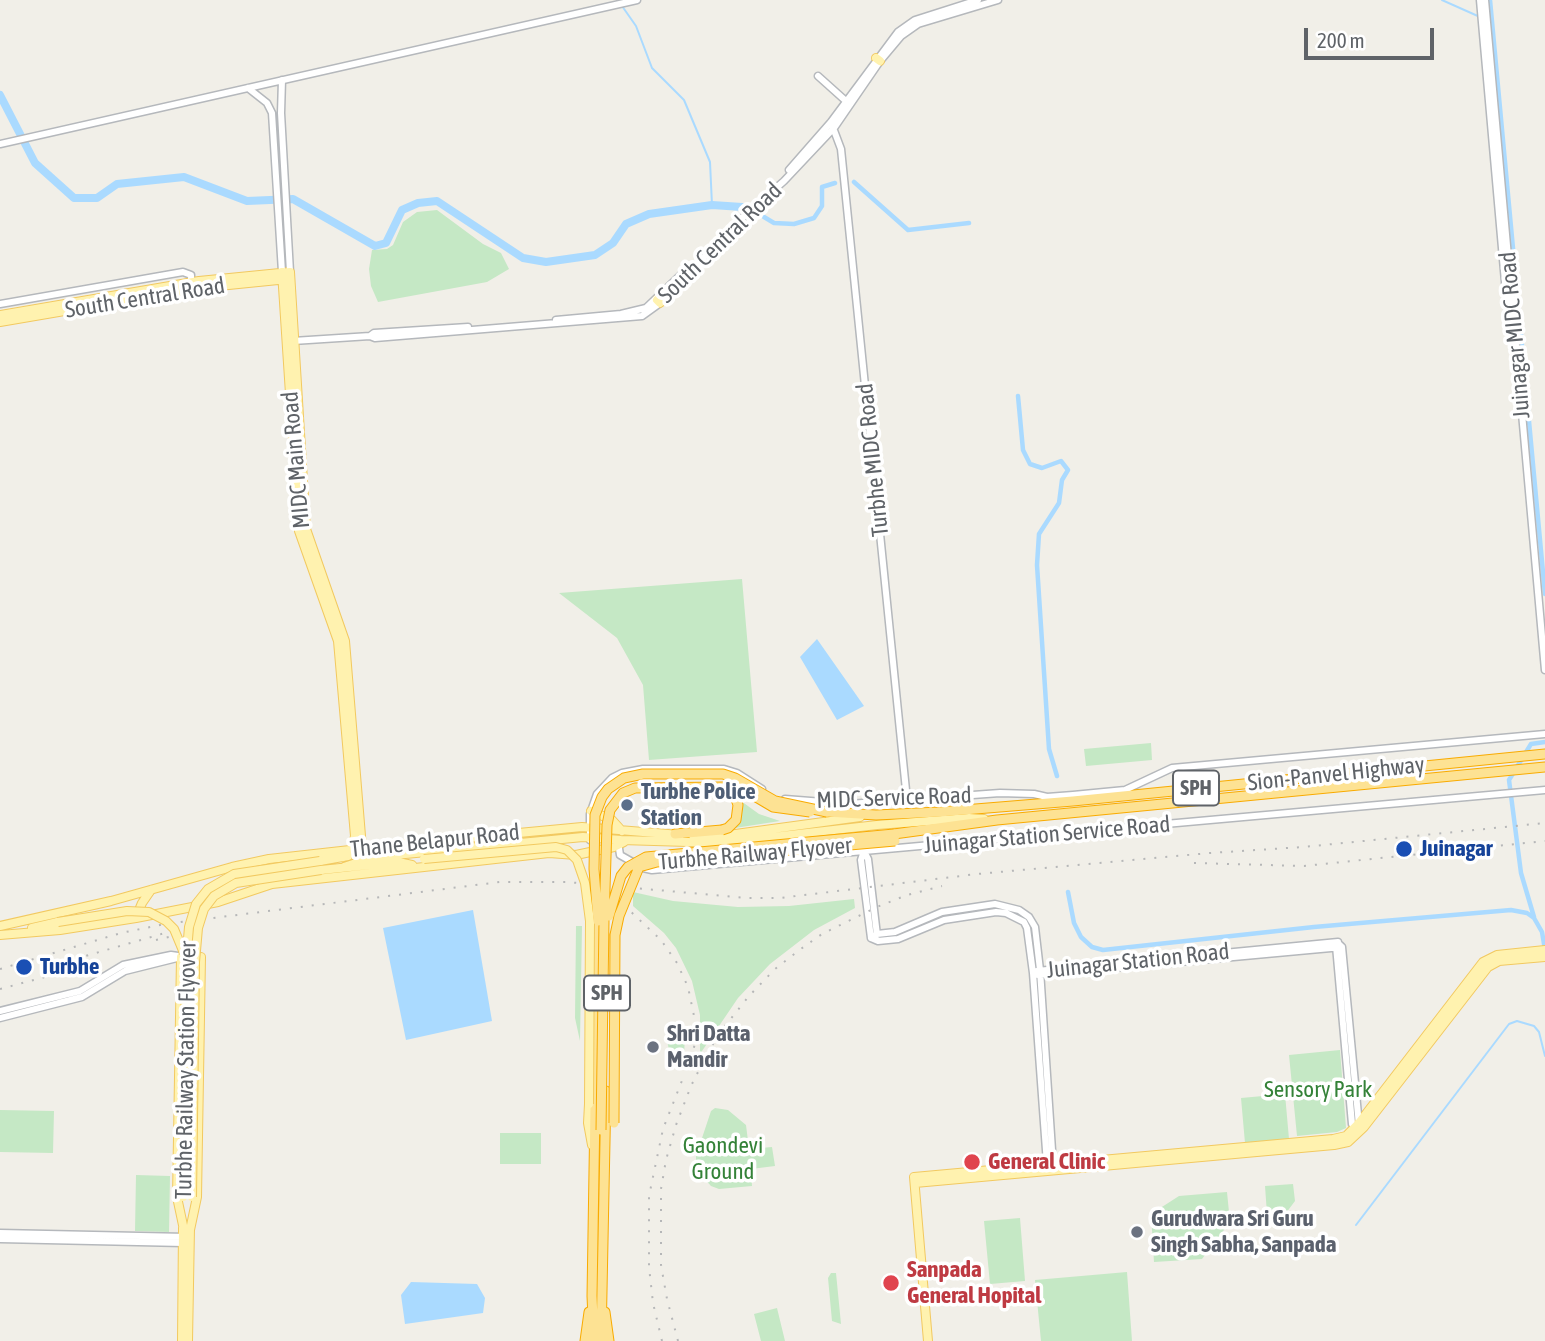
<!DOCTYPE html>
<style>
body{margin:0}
#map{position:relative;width:1545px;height:1341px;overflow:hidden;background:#f1efe8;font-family:"Asap Condensed",sans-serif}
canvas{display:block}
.scale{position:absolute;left:1304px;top:28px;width:130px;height:32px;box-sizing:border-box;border:4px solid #5f6368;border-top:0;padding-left:9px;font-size:21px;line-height:24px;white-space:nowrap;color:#5f6368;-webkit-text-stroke:5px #fff;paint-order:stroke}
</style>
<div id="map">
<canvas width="1545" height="1341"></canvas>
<div class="scale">200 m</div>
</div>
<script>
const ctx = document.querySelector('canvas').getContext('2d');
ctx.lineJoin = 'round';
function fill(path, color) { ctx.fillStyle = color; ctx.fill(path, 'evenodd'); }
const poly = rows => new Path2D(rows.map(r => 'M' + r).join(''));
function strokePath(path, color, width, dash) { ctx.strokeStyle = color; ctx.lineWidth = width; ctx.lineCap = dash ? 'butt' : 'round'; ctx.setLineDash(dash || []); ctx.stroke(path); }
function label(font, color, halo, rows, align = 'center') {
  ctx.font = font + ' "Asap Condensed",sans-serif'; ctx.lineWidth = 7; ctx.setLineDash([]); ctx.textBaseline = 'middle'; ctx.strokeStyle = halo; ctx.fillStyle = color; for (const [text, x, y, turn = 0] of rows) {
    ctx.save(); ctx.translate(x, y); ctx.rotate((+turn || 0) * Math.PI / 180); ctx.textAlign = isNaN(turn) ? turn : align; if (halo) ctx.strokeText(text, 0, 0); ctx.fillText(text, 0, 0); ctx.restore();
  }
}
fill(poly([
 [437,210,483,244,501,253,509,269,487,282,378,302,371,286,369,269,372,250,387,249,393,245,403,222,417,212],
 [742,579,757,752,649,760,643,685,617,638,559,593],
 [1151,743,1152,760,1086,766,1084,749],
 [741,801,759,814,780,821,735,828,742,815],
 [633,892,673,901,738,907,789,906,854,899,855,908,814,930,770,964,738,998,700,1054,700,1015,692,981,676,948,664,933,633,906],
 [576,926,582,926,580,1041,575,1018],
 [685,1026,684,1062,672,1065,665,1030],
 [1340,1050,1346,1128,1337,1132,1297,1136,1289,1055],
 [1285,1094,1289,1139,1245,1143,1241,1098],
 [715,1108,728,1110,746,1125,749,1149,772,1147,775,1166,751,1169,752,1186,719,1189,711,1186,700,1174,696,1164,696,1156,711,1111],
 [0,1110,54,1111,53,1153,0,1152],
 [500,1133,541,1133,541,1164,500,1164],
 [136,1175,170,1176,169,1232,135,1231],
 [1293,1184,1295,1201,1286,1213,1267,1214,1265,1186],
 [1227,1192,1230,1222,1202,1259,1154,1262,1151,1214,1179,1196],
 [1020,1218,1025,1281,990,1284,984,1221],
 [1127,1272,1132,1341,1041,1341,1035,1280],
 [831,1273,836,1273,841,1324,832,1321,828,1278],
 [777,1308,785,1341,761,1341,754,1314]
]), '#c5e8c5');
fill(poly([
 [817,639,864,706,837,720,800,657],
 [473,910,492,1021,406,1040,383,928],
 [411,1282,477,1284,485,1298,483,1313,405,1324,401,1295]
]), '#aadaff');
strokePath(poly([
 [1442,0,1480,17],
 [622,6,636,26,652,68,684,100,710,162,712,205],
 [1356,1225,1509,1024,1517,1021,1534,1026,1539,1032,1545,1056]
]), '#aadaff', 2);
strokePath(poly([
 [1490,0,1545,594],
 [854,182,908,230,969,223],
 [764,217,774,223,794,224,814,218,822,206,822,187,835,183],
 [1018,396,1023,450,1030,464,1042,468,1061,461,1068,470,1062,480,1059,503,1039,534,1037,565,1049,749,1057,776],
 [1068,892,1074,923,1081,937,1092,947,1103,950,1314,927,1511,910,1527,913,1534,918,1542,932,1545,950],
 [1534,917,1521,873,1509,780,1531,744,1545,742]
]), '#aadaff', 4.5);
strokePath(poly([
 [0,95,35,163,74,198,97,198,117,184,184,177,247,201,293,199,375,246,386,243,402,210,418,203,437,201,523,258,546,262,595,255,613,243,626,224,649,214,712,205,742,207]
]), '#aadaff', 8);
const minor = poly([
 [1480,0,1509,327],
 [1485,0,1545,670],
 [818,76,847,102],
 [282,80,281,113,290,272],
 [248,88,267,103,272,113,282,272],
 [832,125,841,149,907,800],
 [0,144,637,0],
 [789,170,831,122,898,32,915,20,978,0],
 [0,304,183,272,191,275,191,282],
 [556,320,621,314,646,308,686,270],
 [370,336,374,333,468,327],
 [293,341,370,336,375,338,642,316,660,303,741,219,784,181,834,128,880,61,901,36,918,24,998,0],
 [785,799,849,804,1000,793,1034,794,1047,797,1073,795,1125,790,1172,768,1545,734],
 [590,840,590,814,597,794,612,778,622,773,643,769,724,769,737,773,762,789],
 [618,842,620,855,643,868,652,870,1545,790],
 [864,851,868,859,877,935],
 [864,851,861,860,871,938],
 [871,938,877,934,895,932,942,912,995,904,1019,910,1029,917,1035,927,1040,970,1053,1165],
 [871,938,878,941,898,939,944,920,996,912,1006,913,1024,922,1027,928,1033,973,1047,1164,1050,1169],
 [1340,945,1342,947,1359,1125],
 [1336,946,1352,1124,1355,1129],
 [1037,971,1338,942],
 [1038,975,1342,947],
 [0,1011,80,991,123,965,171,955,185,957],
 [0,1018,82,997,125,971,181,957],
 [0,1233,187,1237],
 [0,1239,184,1243]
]);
const major = poly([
 [876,58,880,61],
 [282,272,299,531,338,641,355,836,352,849,343,857],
 [657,300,660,303],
 [0,315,199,281,290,272,306,529,345,641,362,848],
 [0,322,199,288,288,279],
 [591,811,612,820,622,831],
 [693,835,721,836,860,817],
 [320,861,348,856],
 [344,867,374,857,583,837,621,840,721,843,877,825,969,818,984,819],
 [321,870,398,862,412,865],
 [137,915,142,903,151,890],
 [0,926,111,901,232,867,269,859,413,843,582,827,680,835],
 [32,928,58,922],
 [0,935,60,930,136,918,218,902,272,884,549,853,576,855,614,847,624,842],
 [181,957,177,1197,184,1230],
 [589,1104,588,1123,592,1145],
 [915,1183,1334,1145,1348,1142,1364,1127,1488,967,1499,961,1545,957],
 [190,1230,197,1197,201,957],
 [182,1341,183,1228],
 [188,1341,190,1228],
 [928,1341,914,1177,1333,1139,1346,1136,1359,1123,1483,962,1497,955,1545,950]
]);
const highway = poly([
 [827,812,876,815,939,812,1073,801,1545,754],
 [675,834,722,830],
 [894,834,997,820,1545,767],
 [605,1312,609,1341],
 [585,1341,589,1312],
 [594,1341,592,1296,598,921],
 [601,1341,606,1091]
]);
strokePath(minor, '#b5b8bc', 9);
strokePath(major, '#f2c960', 10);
strokePath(highway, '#f9ab00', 11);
strokePath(minor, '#fff', 6);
strokePath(major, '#fff2af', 8);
strokePath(highway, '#fde293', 9);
strokePath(poly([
 [1194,863,1304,866,1545,841],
 [582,890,603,897,629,910,661,940,677,963,688,987,694,1016,695,1043,687,1077],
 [156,940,207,928],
 [44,968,165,933],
 [0,969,121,933,165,924,500,882,567,882,747,898,780,898,977,874,1210,853,1303,847,1545,823],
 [0,989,60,973],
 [662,1341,653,1303,649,1267,649,1196,663,1129,683,1078],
 [678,1341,667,1299,661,1265,661,1189,666,1160,676,1125,691,1086,709,1050,725,1026,749,996,775,969,798,951,822,934,877,907,907,895,942,886]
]), '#b6b7b8', 2, [2, 9]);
const majorBridge = poly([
 [424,859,556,847,567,850,577,860,585,883,590,921,589,1104],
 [58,922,127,911,149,912,166,921,174,929,184,953],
 [183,1197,186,962,189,927,196,904,208,889,234,874,320,861],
 [192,1197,195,962,198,928,204,909,214,896,236,883,321,870]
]);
const highwayBridge = poly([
 [751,794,773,807,810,812],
 [609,916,621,876,628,867,646,857,894,834],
 [598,921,594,869,595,815,602,797,608,789,624,778,643,774,723,774,735,778,775,801,827,812],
 [614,1123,615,935,619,916,639,867,657,862,895,841],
 [601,1130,604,921,607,825,610,810,623,793,635,788,722,787,734,793,738,805,736,820,728,828,722,830]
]);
strokePath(majorBridge, '#f2c960', 10, []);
strokePath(highwayBridge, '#f9ab00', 11, []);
strokePath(majorBridge, '#fff2af', 8);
strokePath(highwayBridge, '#fde293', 9);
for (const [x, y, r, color] of [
 [627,805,7,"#5c6f8a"],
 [1404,849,9,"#1a4fb4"],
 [24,967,9,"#1a4fb4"],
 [653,1047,7,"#6b7280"],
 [972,1162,9,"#e0444e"],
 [1137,1232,7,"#6b7280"],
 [891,1283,9,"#e0444e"]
]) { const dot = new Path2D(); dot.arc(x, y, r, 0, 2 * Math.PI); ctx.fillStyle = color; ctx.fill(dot); strokePath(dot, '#fff', 2.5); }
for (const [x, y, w] of [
 [1196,788,46],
 [607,993,46]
]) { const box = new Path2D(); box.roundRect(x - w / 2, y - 17.5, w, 35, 5); ctx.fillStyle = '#fff'; ctx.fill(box); strokePath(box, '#5f6368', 2); }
label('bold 21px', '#5f6368', null, [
 ["SPH",1196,788],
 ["SPH",607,993]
]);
label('23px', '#5f6368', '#fff', [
 ["South Central Road",720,243,-44],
 ["South Central Road",145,298,-9],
 ["Juinagar MIDC Road",1515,335,-95],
 ["MIDC Main Road",296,460,-95],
 ["Turbhe MIDC Road",873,460,-96],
 ["Sion-Panvel Highway",1336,774,-6],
 ["MIDC Service Road",894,798,-2],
 ["Juinagar Station Service Road",1047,835,-5],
 ["Thane Belapur Road",435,841,-6],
 ["Turbhe Railway Flyover",755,854,-5],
 ["Juinagar Station Road",1138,961,-6],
 ["Turbhe Railway Station Flyover",186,1070,-89]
]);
label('bold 23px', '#4e5e75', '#fff', [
 ["Turbhe Police",641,792],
 ["Station",641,818]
], 'left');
label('bold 23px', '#164399', '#fff', [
 ["Juinagar",1420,849],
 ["Turbhe",40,967]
], 'left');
label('bold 23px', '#5b616d', '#fff', [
 ["Shri Datta",667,1034],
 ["Mandir",667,1060],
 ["Gurudwara Sri Guru",1151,1219],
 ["Singh Sabha, Sanpada",1151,1245]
], 'left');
label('23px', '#348238', '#fff', [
 ["Sensory Park",1318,1090],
 ["Gaondevi",723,1146],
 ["Ground",723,1172]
]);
label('bold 23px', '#be3a42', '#fff', [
 ["General Clinic",988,1162],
 ["Sanpada",907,1270],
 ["General Hopital",907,1296]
], 'left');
</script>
